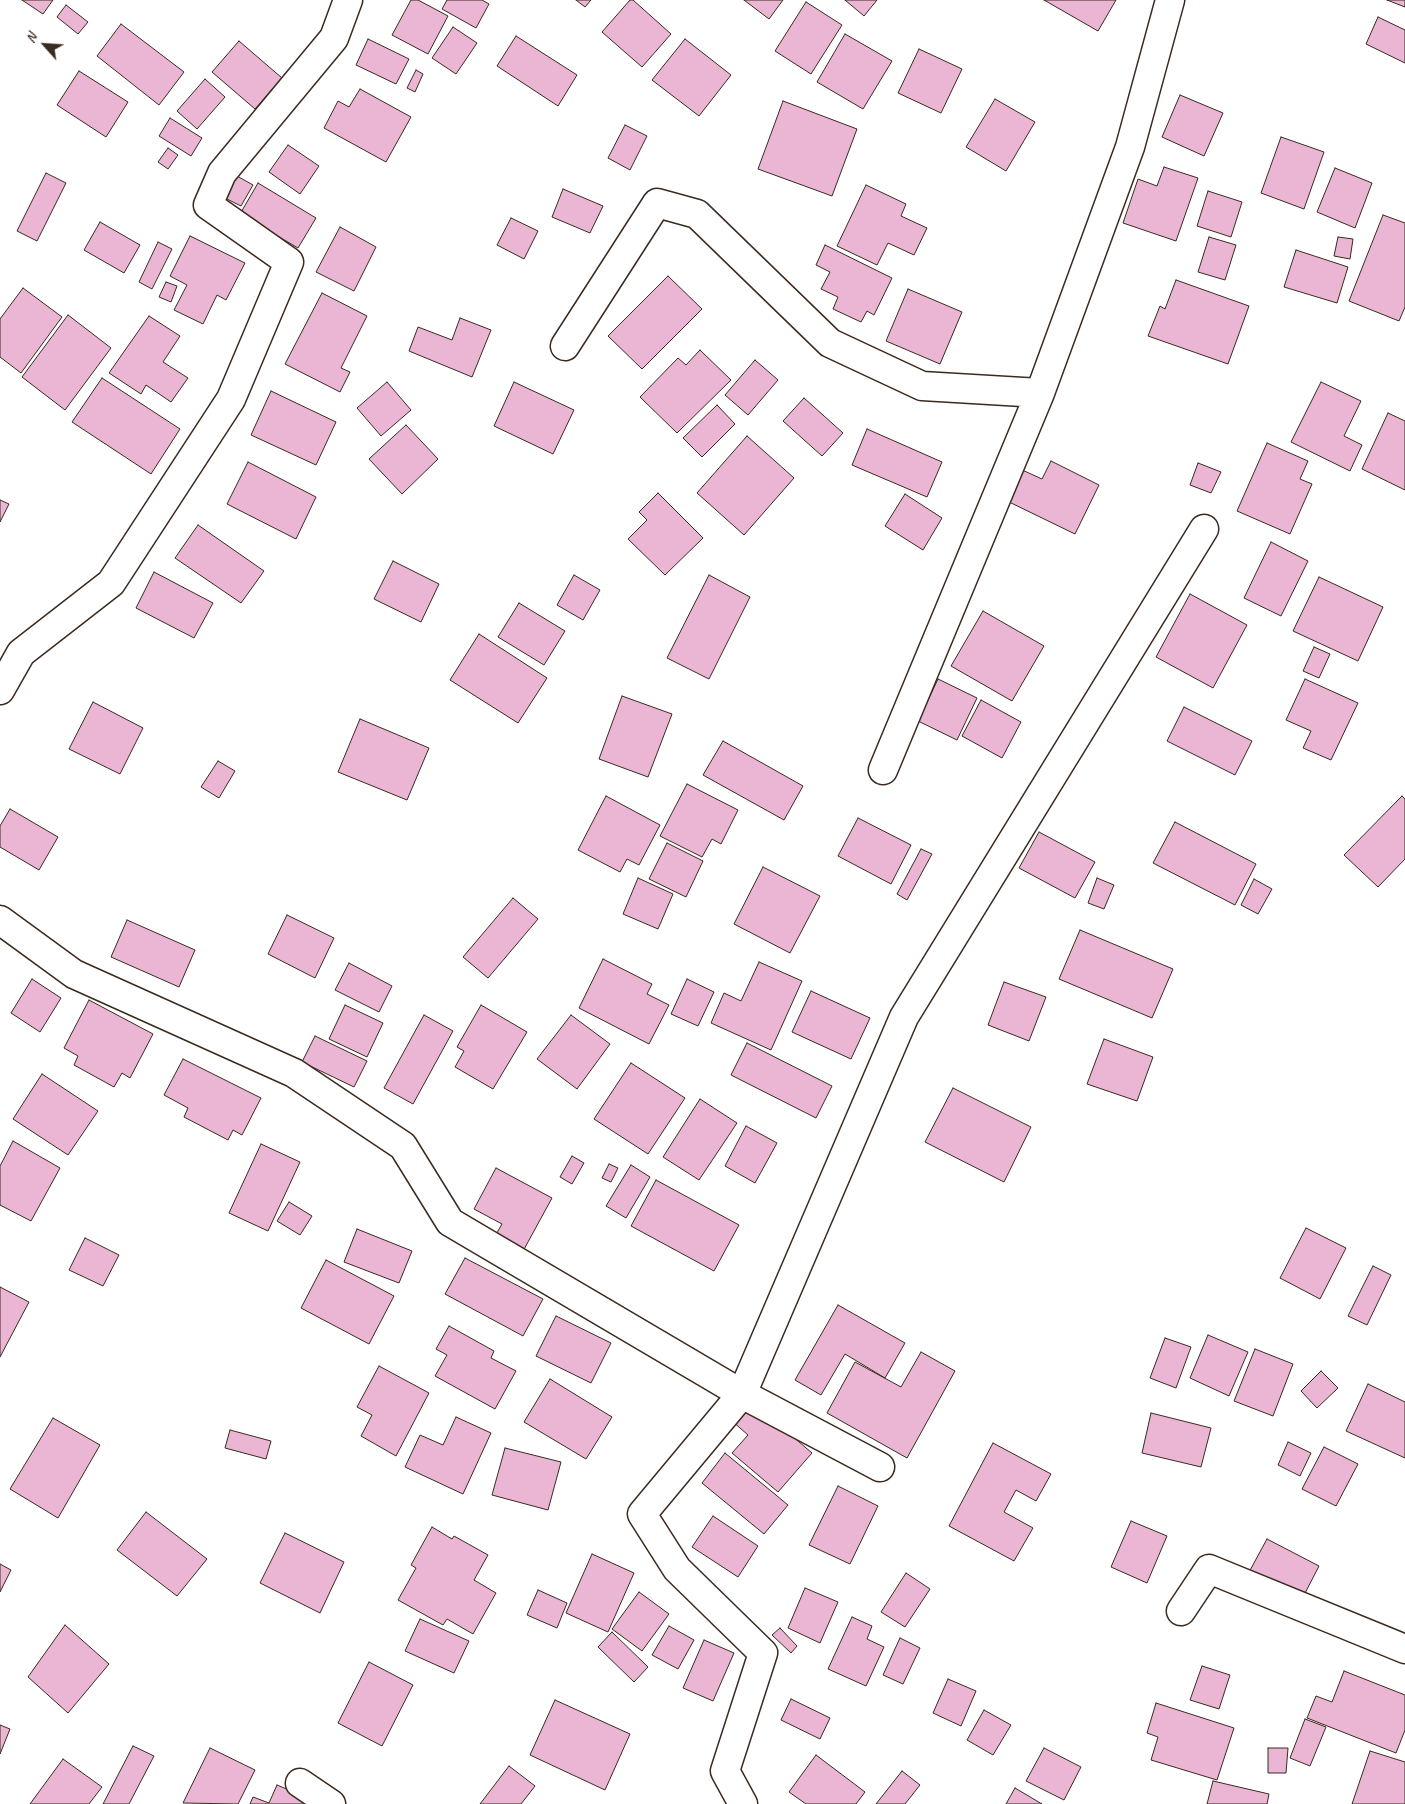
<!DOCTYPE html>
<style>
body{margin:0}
#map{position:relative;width:1405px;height:1804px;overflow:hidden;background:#fff;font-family:Caveat,sans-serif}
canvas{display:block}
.north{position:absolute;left:20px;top:20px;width:50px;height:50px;-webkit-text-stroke:4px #fff;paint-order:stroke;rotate:296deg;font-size:14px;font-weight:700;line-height:20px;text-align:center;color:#3b2a1e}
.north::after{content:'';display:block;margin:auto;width:18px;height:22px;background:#3b2a1e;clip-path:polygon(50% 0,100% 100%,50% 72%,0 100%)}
</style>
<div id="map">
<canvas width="1405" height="1804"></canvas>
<div class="north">N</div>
</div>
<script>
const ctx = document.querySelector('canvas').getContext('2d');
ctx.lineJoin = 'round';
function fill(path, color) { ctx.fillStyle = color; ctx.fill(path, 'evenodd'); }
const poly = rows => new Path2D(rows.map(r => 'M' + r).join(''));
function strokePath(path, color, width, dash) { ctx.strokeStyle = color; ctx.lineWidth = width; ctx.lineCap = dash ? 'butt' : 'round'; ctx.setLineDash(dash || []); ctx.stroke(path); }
const building = poly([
 [22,0,53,0,43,14,22,0],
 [411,0,418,0,448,16,428,54,392,35,411,0],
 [447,0,482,0,489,4,476,28,442,9,447,0],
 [576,0,591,0,585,7,576,0],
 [630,0,633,0,671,34,642,67,602,32,630,0],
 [744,0,783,0,769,19,744,0],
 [845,0,877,0,864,16,845,0],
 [1044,0,1116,0,1098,31,1044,0],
 [1387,0,1405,0,1405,7,1387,0],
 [806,2,842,25,811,74,775,51,806,2],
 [66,5,88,22,78,34,57,17,66,5],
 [1378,17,1405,30,1405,63,1366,44,1378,17],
 [121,24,184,72,159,105,97,56,121,24],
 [453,27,477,43,456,74,432,58,453,27],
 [845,34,892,61,863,109,817,82,845,34],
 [516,36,577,75,558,106,497,66,516,36],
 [368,39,409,59,396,84,356,65,368,39],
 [685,39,731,75,699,116,652,80,685,39],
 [239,41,282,78,255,109,212,72,239,41],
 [919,49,962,69,941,113,898,93,919,49],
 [416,70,423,74,415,92,407,88,416,70],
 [79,71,128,102,106,137,57,105,79,71],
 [205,79,225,97,197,129,177,111,205,79],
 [360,89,411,117,386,162,324,128,338,101,349,107,360,89],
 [1180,95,1223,113,1204,156,1162,137,1180,95],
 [995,99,1035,122,1006,171,966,147,995,99],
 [783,101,857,129,832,196,758,169,783,101],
 [170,118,202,138,191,156,159,136,170,118],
 [625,125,647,136,630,170,608,158,625,125],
 [1281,137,1324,152,1304,209,1261,193,1281,137],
 [288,145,319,166,300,194,269,172,288,145],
 [168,148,178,155,168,169,158,162,168,148],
 [1164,167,1198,178,1176,241,1123,223,1138,179,1157,186,1164,167],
 [1335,168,1372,183,1355,228,1317,212,1335,168],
 [46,173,66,183,37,241,17,231,46,173],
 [237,176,253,185,241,206,225,198,237,176],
 [258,183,316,218,298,248,240,214,258,183],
 [866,185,906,204,901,216,927,228,914,255,888,243,877,265,837,246,866,185],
 [563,189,603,206,590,233,552,217,563,189],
 [1208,191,1242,202,1231,237,1197,226,1208,191],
 [1383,215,1405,223,1405,307,1399,321,1349,301,1383,215],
 [511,218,538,231,524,259,497,245,511,218],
 [100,222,140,245,124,273,84,250,100,222],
 [340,227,376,247,354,291,316,272,340,227],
 [190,236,245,263,226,300,217,295,203,324,174,310,187,285,170,276,190,236],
 [1209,237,1236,245,1225,280,1198,272,1209,237],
 [1338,237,1353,239,1350,259,1334,256,1338,237],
 [158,242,172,249,152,289,139,282,158,242],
 [825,245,892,278,874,315,867,311,861,322,833,309,838,297,821,289,830,272,816,265,825,245],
 [1296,250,1348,267,1337,303,1284,287,1296,250],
 [668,276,702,309,642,369,608,336,668,276],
 [1176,280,1249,306,1228,364,1148,336,1160,306,1165,309,1176,280],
 [166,282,177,286,171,302,159,297,166,282],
 [23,288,62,317,21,373,0,357,0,319,23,288],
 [908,289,962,312,940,364,886,341,908,289],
 [322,293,367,316,341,368,350,372,340,392,285,364,322,293],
 [68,315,111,348,65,410,22,377,68,315],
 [149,316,180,336,163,362,188,378,171,402,146,385,141,394,109,373,149,316],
 [460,318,491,330,472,377,409,351,418,327,452,340,460,318],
 [700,350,731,380,677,433,640,397,678,358,686,365,700,350],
 [755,360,778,380,748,415,725,395,755,360],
 [102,378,180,429,151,474,72,422,102,378],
 [387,382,411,410,381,436,357,408,387,382],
 [514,382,574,410,553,454,494,426,514,382],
 [1321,382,1361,401,1344,436,1362,445,1350,471,1291,442,1321,382],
 [271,391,336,422,316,465,251,435,271,391],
 [804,398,843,433,822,456,783,421,804,398],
 [717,405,735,424,702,457,683,438,717,405],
 [1388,413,1405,421,1405,490,1362,469,1388,413],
 [406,425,438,459,402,494,369,459,406,425],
 [867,429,942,462,927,497,852,465,867,429],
 [747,436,794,478,744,535,697,493,747,436],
 [1267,443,1308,461,1300,479,1312,484,1290,534,1237,511,1267,443],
 [1051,461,1099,485,1075,534,1005,500,1020,469,1042,479,1051,461],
 [248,462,316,497,296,539,227,504,248,462],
 [1198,463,1221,472,1211,493,1190,485,1198,463],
 [658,493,703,538,665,575,628,539,647,520,639,512,658,493],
 [905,494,942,518,923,550,885,526,905,494],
 [0,500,9,504,0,522,0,500],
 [198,525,264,571,241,603,175,558,198,525],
 [1271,542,1308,561,1281,616,1244,598,1271,542],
 [393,561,439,584,421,622,374,599,393,561],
 [154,572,213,603,194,638,136,608,154,572],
 [574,575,600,590,583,620,557,605,574,575],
 [709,575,750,597,709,679,667,658,709,575],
 [1319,577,1383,607,1358,661,1293,631,1319,577],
 [1190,594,1247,625,1213,688,1156,657,1190,594],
 [519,603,565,631,544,665,498,637,519,603],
 [983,611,1044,646,1012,701,951,666,983,611],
 [479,634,547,678,518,723,450,680,479,634],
 [1314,647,1330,654,1319,678,1303,671,1314,647],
 [938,679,977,698,957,740,918,721,938,679],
 [1305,679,1358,703,1331,760,1303,748,1311,731,1286,720,1305,679],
 [622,696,672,714,648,777,599,759,622,696],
 [981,700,1021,722,1002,758,962,736,981,700],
 [93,702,143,728,120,774,69,749,93,702],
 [1184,707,1252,741,1235,775,1167,741,1184,707],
 [360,719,429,748,407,800,338,772,360,719],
 [723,741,803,786,784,820,703,775,723,741],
 [218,761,235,771,219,798,201,787,218,761],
 [687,784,738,810,721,844,712,839,702,857,660,836,687,784],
 [606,796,660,825,639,865,627,859,620,872,578,850,606,796],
 [1402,796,1405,799,1405,859,1378,887,1344,855,1402,796],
 [10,809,58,837,39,870,0,847,0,826,10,809],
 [858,818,911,845,891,884,838,856,858,818],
 [1175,822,1256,864,1235,905,1153,863,1175,822],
 [1039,832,1095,862,1075,898,1019,868,1039,832],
 [667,843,703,861,686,897,649,879,667,843],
 [921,849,932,854,907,900,897,894,921,849],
 [763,867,820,896,790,953,734,924,763,867],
 [638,878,673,894,658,929,623,914,638,878],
 [1097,878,1114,885,1104,909,1088,903,1097,878],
 [1254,879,1272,889,1258,914,1241,905,1254,879],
 [513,898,538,919,488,978,463,957,513,898],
 [287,915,334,938,315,978,268,954,287,915],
 [127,920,195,950,179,987,111,957,127,920],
 [1080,930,1173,969,1152,1018,1059,979,1080,930],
 [603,959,652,984,647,994,669,1005,649,1044,579,1008,603,959],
 [759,962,802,981,771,1050,711,1023,724,993,741,1001,759,962],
 [349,963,392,986,379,1012,335,990,349,963],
 [32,979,61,998,40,1032,11,1013,32,979],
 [687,979,714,992,698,1026,671,1014,687,979],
 [1004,982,1046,997,1029,1041,988,1025,1004,982],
 [811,991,870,1018,851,1059,792,1032,811,991],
 [89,1000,153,1034,130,1078,122,1073,114,1087,74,1065,78,1056,64,1048,89,1000],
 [345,1005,383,1023,367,1057,329,1039,345,1005],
 [481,1005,527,1032,493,1089,455,1067,464,1051,457,1047,481,1005],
 [424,1015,453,1031,413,1104,384,1088,424,1015],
 [571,1015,610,1044,577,1089,537,1059,571,1015],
 [315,1036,367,1061,354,1087,302,1062,315,1036],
 [1104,1039,1153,1057,1137,1101,1087,1084,1104,1039],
 [747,1043,832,1086,816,1118,731,1075,747,1043],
 [183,1059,261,1098,242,1135,233,1130,228,1140,184,1117,188,1108,164,1095,183,1059],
 [631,1063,685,1098,648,1154,594,1119,631,1063],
 [42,1074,98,1111,68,1155,13,1119,42,1074],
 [953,1088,1031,1127,1004,1182,925,1142,953,1088],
 [700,1099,737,1123,699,1180,663,1157,700,1099],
 [746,1126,777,1143,755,1183,725,1166,746,1126],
 [13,1141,60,1168,31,1221,0,1205,0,1166,13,1141],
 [261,1144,300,1162,268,1231,229,1213,261,1144],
 [572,1156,584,1163,572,1184,560,1177,572,1156],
 [609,1164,618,1168,611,1182,602,1178,609,1164],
 [631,1165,650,1177,626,1218,606,1206,631,1165],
 [496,1168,552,1198,522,1253,494,1238,502,1224,474,1209,496,1168],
 [656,1180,739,1225,714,1271,631,1226,656,1180],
 [289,1202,312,1216,300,1235,277,1221,289,1202],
 [1306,1228,1346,1248,1320,1299,1280,1278,1306,1228],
 [357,1229,412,1251,399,1283,344,1262,357,1229],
 [85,1238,119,1255,103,1286,69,1270,85,1238],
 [465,1258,543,1299,523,1336,445,1294,465,1258],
 [326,1260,394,1296,369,1344,301,1308,326,1260],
 [1373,1266,1391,1275,1367,1325,1348,1316,1373,1266],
 [0,1287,29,1302,0,1357,0,1287],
 [838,1305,905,1343,885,1378,845,1354,821,1395,795,1380,838,1305],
 [556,1316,611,1343,591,1383,536,1356,556,1316],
 [449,1326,494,1351,491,1358,516,1371,495,1409,435,1376,447,1355,436,1349,449,1326],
 [1208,1335,1248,1352,1229,1396,1190,1378,1208,1335],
 [1165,1338,1191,1347,1176,1388,1150,1378,1165,1338],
 [1255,1349,1293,1364,1273,1416,1234,1401,1255,1349],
 [921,1352,955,1371,907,1458,827,1413,855,1362,901,1387,921,1352],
 [379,1366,429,1393,396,1456,361,1436,372,1415,357,1407,379,1366],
 [1321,1371,1338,1388,1317,1408,1301,1391,1321,1371],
 [550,1379,612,1417,586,1459,524,1422,550,1379],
 [1368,1384,1405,1402,1405,1458,1346,1431,1368,1384],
 [750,1400,812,1453,778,1492,732,1453,748,1435,732,1421,750,1400],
 [1151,1413,1211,1428,1201,1467,1142,1453,1151,1413],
 [456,1417,491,1433,463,1494,405,1467,420,1435,443,1445,456,1417],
 [53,1418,100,1445,58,1518,10,1489,53,1418],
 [230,1430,271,1441,266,1459,225,1448,230,1430],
 [1288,1442,1311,1453,1300,1476,1278,1465,1288,1442],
 [993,1443,1051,1474,1036,1501,1016,1490,1004,1512,1033,1528,1014,1561,949,1526,993,1443],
 [1324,1447,1358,1464,1336,1506,1302,1489,1324,1447],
 [505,1448,561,1462,548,1510,492,1495,505,1448],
 [725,1453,788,1505,764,1534,702,1483,725,1453],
 [838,1486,878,1506,850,1564,809,1545,838,1486],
 [146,1512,207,1559,177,1596,117,1550,146,1512],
 [713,1516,758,1546,738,1577,692,1547,713,1516],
 [1131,1521,1167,1536,1147,1583,1111,1567,1131,1521],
 [432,1527,452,1539,454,1536,488,1555,474,1580,496,1593,473,1634,447,1619,443,1625,398,1600,416,1568,411,1565,432,1527],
 [285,1533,344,1562,320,1613,260,1583,285,1533],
 [1267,1539,1319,1566,1301,1601,1248,1574,1267,1539],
 [592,1554,634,1573,608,1632,566,1613,592,1554],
 [0,1564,11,1570,0,1592,0,1564],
 [906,1573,930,1589,905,1627,881,1612,906,1573],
 [805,1588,838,1602,820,1643,788,1628,805,1588],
 [538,1590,567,1603,557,1628,527,1615,538,1590],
 [639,1592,669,1614,642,1651,612,1629,639,1592],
 [852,1617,872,1626,867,1639,884,1647,866,1686,828,1669,852,1617],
 [420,1619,469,1641,454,1673,405,1651,420,1619],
 [65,1625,109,1664,68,1713,28,1677,65,1625],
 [669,1626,694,1640,678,1669,652,1655,669,1626],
 [780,1628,797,1646,791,1653,772,1635,780,1628],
 [612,1632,648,1667,634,1682,598,1647,612,1632],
 [900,1638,920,1648,903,1684,883,1675,900,1638],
 [704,1640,734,1653,713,1701,683,1688,704,1640],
 [369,1662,413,1685,382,1746,338,1723,369,1662],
 [1202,1666,1230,1675,1219,1709,1190,1700,1202,1666],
 [1344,1671,1405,1695,1405,1730,1396,1753,1307,1718,1316,1696,1332,1702,1344,1671],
 [948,1679,976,1691,961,1726,933,1713,948,1679],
 [791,1699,830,1718,820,1739,781,1720,791,1699],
 [555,1700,630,1734,605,1790,530,1755,555,1700],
 [1156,1703,1234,1728,1217,1780,1151,1760,1158,1737,1147,1733,1156,1703],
 [984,1710,1011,1725,993,1755,967,1740,984,1710],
 [1305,1719,1326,1727,1310,1766,1290,1758,1305,1719],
 [0,1725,10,1729,0,1754,0,1725],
 [133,1746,154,1756,129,1804,103,1804,133,1746],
 [210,1748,255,1770,238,1804,183,1803,210,1748],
 [1044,1748,1081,1767,1064,1800,1026,1781,1044,1748],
 [1268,1748,1288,1748,1286,1773,1268,1773,1268,1748],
 [1370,1751,1405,1762,1405,1804,1352,1804,1370,1751],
 [816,1755,865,1792,856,1804,806,1804,789,1792,816,1755],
 [63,1759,102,1787,89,1804,30,1804,63,1759],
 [509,1766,535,1786,521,1804,480,1804,509,1766],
 [902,1771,920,1785,905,1804,876,1804,902,1771],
 [1213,1781,1269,1794,1267,1804,1207,1804,1213,1781],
 [277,1785,313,1800,312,1804,250,1804,253,1797,269,1803,277,1785],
 [1015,1788,1042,1804,1006,1804,1015,1788]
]);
fill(building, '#eab6d3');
strokePath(building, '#3b2a1e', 1);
const minor = poly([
 [565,346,657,203,697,214,830,343,922,386,1040,393],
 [0,690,21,653,111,583,231,399,289,262,208,205,222,173,334,38,348,0],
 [883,770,1040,393,1130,147,1170,0],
 [0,920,74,974,294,1073,403,1146,450,1222,742,1394,904,1017,1204,529],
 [1181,1611,1209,1569,1405,1649],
 [300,1783,331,1804],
 [743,1804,725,1771,763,1653,677,1569,642,1514,742,1394,880,1467]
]);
strokePath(minor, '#3b2a1e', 31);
strokePath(minor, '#fff', 28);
</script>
